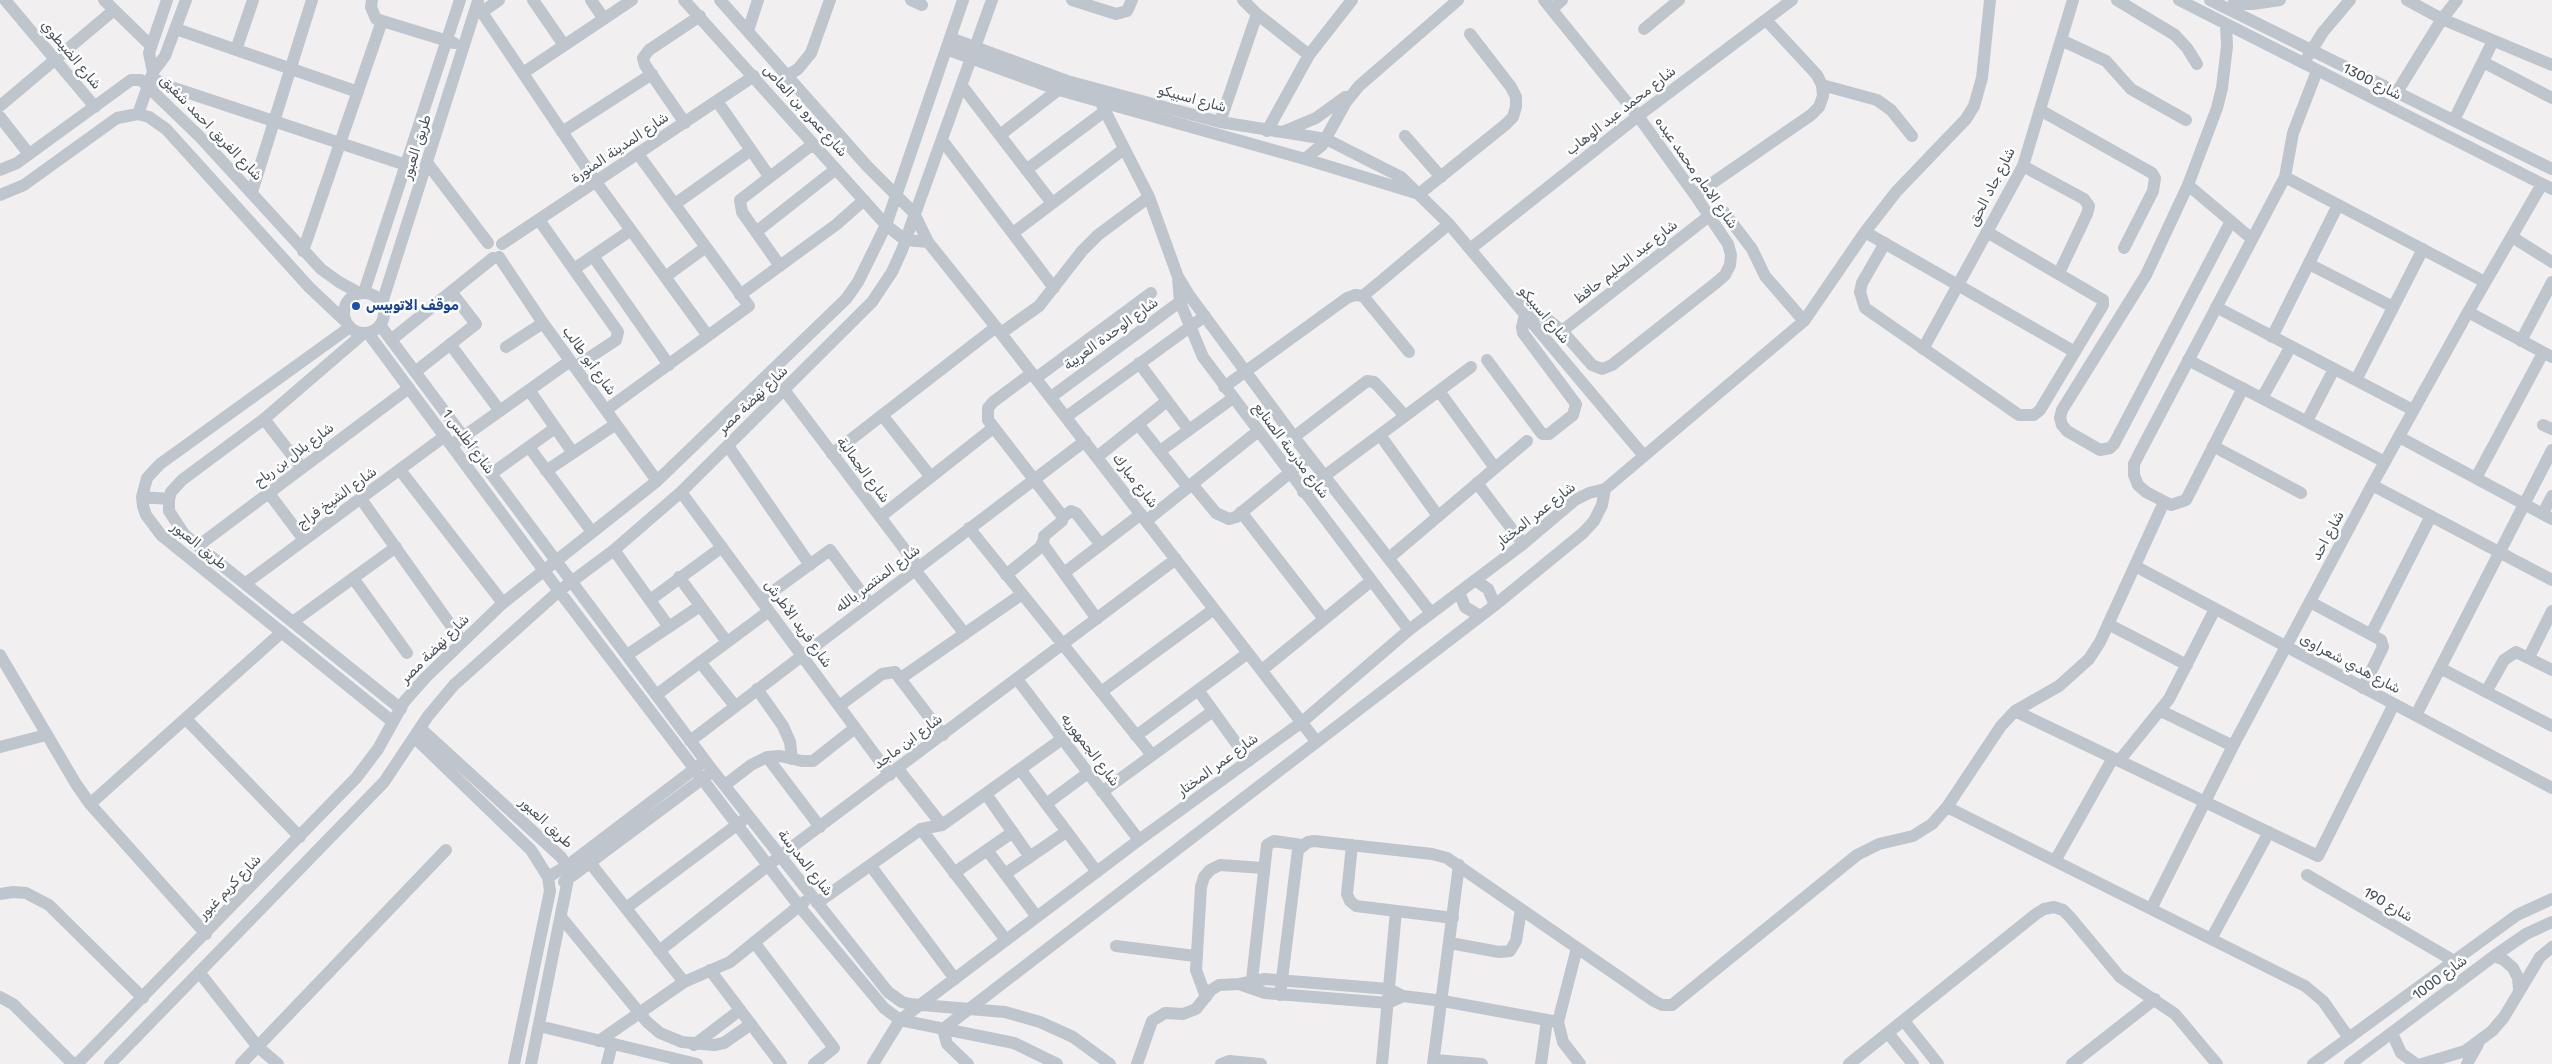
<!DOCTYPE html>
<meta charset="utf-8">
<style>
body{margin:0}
canvas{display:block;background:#f1efef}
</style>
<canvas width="2552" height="1064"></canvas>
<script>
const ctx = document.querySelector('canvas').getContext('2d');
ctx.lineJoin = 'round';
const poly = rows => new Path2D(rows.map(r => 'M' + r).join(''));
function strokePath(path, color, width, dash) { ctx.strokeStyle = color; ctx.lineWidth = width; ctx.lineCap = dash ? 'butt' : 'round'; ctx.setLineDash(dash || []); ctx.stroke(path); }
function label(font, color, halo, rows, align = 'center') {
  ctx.font = font + ' Rubik,Vazirmatn,sans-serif'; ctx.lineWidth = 5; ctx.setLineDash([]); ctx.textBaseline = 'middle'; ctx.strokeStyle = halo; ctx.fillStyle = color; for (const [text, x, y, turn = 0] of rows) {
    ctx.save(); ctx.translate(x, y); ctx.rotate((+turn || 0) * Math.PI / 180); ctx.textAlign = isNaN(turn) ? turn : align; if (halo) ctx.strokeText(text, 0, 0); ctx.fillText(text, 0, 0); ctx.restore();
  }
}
strokePath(poly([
 [5,0,95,107],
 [104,0,151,46],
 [372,0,371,7,376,19,454,43],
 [533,0,564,45],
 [591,0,604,19],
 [684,0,886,225,905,240,928,242],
 [720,0,867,166,914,213,928,242,996,327,1316,741],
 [911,0,922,5],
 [1072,0,1116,14,1127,11,1132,0],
 [1243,0,1257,14,1309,55],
 [2117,0,2175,35,2187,48,2197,64],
 [2179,0,2552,189],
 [2210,0,2552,169],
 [2234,0,2242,4,2253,4,2280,0],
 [2407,0,2442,19,2552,65],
 [477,5,596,182,708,336],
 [1552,9,1562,0],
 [482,12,499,0],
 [2226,25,2227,46,2222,88,2217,108,2188,185,2146,275,2062,410,2060,418,2062,425,2067,431,2100,450,2110,448,2114,444,2231,221],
 [176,29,358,92],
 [1644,29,1679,0],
 [748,31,758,0],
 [950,38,1067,81,1220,122,1326,139,1401,177,1449,224,1644,456],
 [2061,40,2106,61,2131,89,2186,120],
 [946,49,1059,90,1305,159,1419,194],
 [236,50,253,0],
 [2308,56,2323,32,2350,0],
 [2483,62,2552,98],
 [153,72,149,53,167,0],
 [523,73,632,0],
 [788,75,798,69,811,53,830,0],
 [151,77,165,85,406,165],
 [1822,85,1877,100,1891,110,1912,136],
 [962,86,1052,203],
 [2397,92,2442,19,2457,0],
 [717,101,769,176],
 [1101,103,1149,197,1178,277,1189,295,1294,437,1431,613],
 [0,106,114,10],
 [2040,110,2152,173,2155,178,2153,191,2124,248],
 [138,114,153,72,165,56,186,0],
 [0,117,29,154],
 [2454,120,2493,41],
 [1220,122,1257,14],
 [685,123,645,65,643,58,649,50,700,16],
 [1267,131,1309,55,1352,0],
 [1285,131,1316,118,1345,97],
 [562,132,652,74],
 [1000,135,1062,87],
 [1405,136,1441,177],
 [942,140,1054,288],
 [1305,159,1322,145,1346,102,1359,86,1458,0],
 [428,164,488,243],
 [2023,166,2084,199,2089,206,2087,214,2059,273],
 [0,170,17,163,131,80,141,80,200,137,321,269,339,282,359,293],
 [1026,170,1105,111],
 [2285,177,2485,282],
 [2188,185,2252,239],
 [252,192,312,0],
 [1419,194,1505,125,1513,117,1516,107,1516,97,1511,87,1470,34],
 [0,195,24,185,117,118,138,114,149,117,166,129,309,287,346,322],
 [1695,195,1811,115,1819,107,1823,96,1822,85,1817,75,1766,20],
 [675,204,751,150],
 [1724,212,1752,249,1765,276,1804,321],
 [539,220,618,332,616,340,575,367],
 [756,232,836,169],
 [1865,232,2075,352],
 [1013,233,1124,149],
 [2512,237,2552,262],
 [1885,243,1862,283,1860,292,1865,308,2019,415,2034,415,2040,410,2103,305,2103,300,1987,232],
 [502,244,754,76],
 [1470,249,1638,116,1792,0],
 [303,251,382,21],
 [593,256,669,365],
 [499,257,543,323,657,481],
 [2309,264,2393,307],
 [780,266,742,212,740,200,813,144],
 [574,269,631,230],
 [665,277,706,247],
 [1178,277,1180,302,1203,357,1409,630],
 [364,292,460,0],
 '344 313a20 20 0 1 1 40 0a20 20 0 1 1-40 0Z',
 [740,295,837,224,864,200],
 [1363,296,1449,224],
 [1515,302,1547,319,1562,331,1592,365,1602,369,1612,365,1717,282,1725,275,1730,265,1731,255,1728,244,1695,195,1638,116,1544,0],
 [382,303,478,1],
 [2216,307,2413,410],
 [2468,312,2552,357],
 [380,325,713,771,888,992,902,1002,910,1004,1005,1012,1040,1022,1073,1037,1110,1064],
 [350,327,160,464,147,478,142,497,143,506,146,515,161,535,393,722],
 [1562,331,1709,216],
 [364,333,264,419,182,480,171,492,169,499,169,511,184,534,198,546,401,709],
 [368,333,559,591,799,906,884,1008,900,1020,1014,1043,1057,1064],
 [1001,333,1039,306,1082,251,1098,235,1149,197],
 [2272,337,2338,205],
 [391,340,493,258],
 [2521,341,2552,282],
 [450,344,500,411],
 [506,347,543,323],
 [1923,349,2023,166,2073,0],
 [1487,360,1542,434,1549,434,1573,415,1576,404,1523,333,1522,327,1525,315],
 [2188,360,2385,462],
 [1139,363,1189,430],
 [415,372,476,324,452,293],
 [1036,378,1151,293],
 [2356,380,2423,249],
 [1224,387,1347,298,1355,295,1363,296,1368,302,1409,352],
 [2243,388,2186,500,2171,505,2146,492,2138,485,2134,475,2134,464,2139,454,2285,177,2293,133,2317,71],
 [529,390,573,453],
 [785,391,918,567],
 [1439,391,1495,468],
 [1051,397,1185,298],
 [2262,398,2291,346],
 [606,410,749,306,638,154],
 [882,415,931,477],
 [1066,417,1205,316],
 [264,419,302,468],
 [2307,421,2334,369],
 [1138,424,1188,487],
 [2543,425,2552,429],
 [1380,435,1438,516],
 [1294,437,1367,381,1374,382,1379,387,1405,416],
 [2399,437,2552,519],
 [456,442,570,361],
 [728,446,810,565],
 [2213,446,2301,493],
 [529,447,592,532],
 [1160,451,1233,398],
 [832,454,996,327],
 [1097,457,1167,401],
 [400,470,503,603],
 [546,471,616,424],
 [491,474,555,428],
 [2476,478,2543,353],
 [1477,483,1523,544],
 [1192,484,1216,513,1229,519,1236,517,1309,457],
 [2372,485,2552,580],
 [268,492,304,540],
 [681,492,890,775],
 [1303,492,1471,367],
 [142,497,169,499],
 [361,499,462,641],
 [1241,512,1324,619],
 [2543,513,2552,496],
 [880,517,993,428],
 [1063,517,1071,511,1076,513,1101,545],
 [1146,521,1257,432],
 [969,528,1152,755],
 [1042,543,1097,619],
 [198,546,409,388],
 [614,550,669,627],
 [1389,558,1527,441],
 [2135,566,2552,788],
 [915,570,965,634],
 [1064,573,1141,514],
 [1006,575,1043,545,1044,536,1062,521,1063,517,988,420,988,408,993,402,1032,373],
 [679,577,727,642],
 [353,578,407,653],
 [1475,580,1488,589,1495,605],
 [246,583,445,436],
 [1459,592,1465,607,1480,616],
 [650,600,722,547],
 [761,600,830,550,870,604],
 [2310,602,2381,640,2383,647,2363,688],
 [294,621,396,547],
 [2108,624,2187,665],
 [2371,634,2431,516],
 [0,655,76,784,90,804,206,934],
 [627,655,700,606],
 [2529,657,2552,611],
 [700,662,735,706],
 [2440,668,2552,726],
 [1262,670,1371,581],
 [901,678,1022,594],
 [1017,679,1139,840],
 [757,689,783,726,790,742,792,759],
 [1198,690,1249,761],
 [1101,692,1214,609],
 [2486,692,2504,660,2516,652,2552,670],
 [656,695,769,611],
 [839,706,882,674,895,672,943,735],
 [2015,711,2318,856,2394,704],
 [2161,711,2233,746],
 [2416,715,2552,450],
 [186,719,300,837],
 [420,728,561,857,567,866,568,879,531,1064],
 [1136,736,1248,653],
 [415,738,531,850,548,877,550,891,514,1064],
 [690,741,1085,441],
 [0,747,46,735],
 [767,757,820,827],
 [2119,761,2169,699,2215,609],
 [898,769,942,825],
 [1020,769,1097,872],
 [725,785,751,765,767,757,780,756,802,761,813,761,855,728],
 [1102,792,1213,711],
 [986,794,1030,857],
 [90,804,282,632],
 [1046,804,1088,773],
 [1947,807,2305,986,2323,1001,2349,1038],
 [921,829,1006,940],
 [1352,845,1347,894,1350,901,1356,906,1453,918],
 [987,850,1037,917],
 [2055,861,2113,758],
 [591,864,684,982],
 [870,865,955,979],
 [954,873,1013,832],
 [1005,874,1066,832],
 [2307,875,2454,961],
 [548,877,567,866,701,764],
 [564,882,709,774],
 [0,894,13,892,26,893,49,905,143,998],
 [817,903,921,829,942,825,1062,739],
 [626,908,742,821],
 [2151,909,2233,746,2372,485,2468,312,2542,184],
 [561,917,647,1022,660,1033,682,1042,714,1045,724,1043,751,1024],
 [2211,939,2269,832],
 [754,942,834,1048,814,1064],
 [1450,943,1499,952,1510,951,1516,941,1521,909],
 [1116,946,1195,956],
 [1577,948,1558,1022,1563,1042,1580,1064],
 [659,951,780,856,1176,559],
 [2494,956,2504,960,2513,968,2518,978,2519,990],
 [710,970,781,1064],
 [199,972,258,1047,278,1064],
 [1252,980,1267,845,1274,841,1302,845],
 [1239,984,1265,979,1389,989,1403,996,1443,1001,1558,1022],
 [1280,995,1298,850,1308,842,1314,841,1432,854,1447,858,1654,1001,1662,1005,1672,1005,1857,855,1879,844,1913,836,1932,824,1947,807,2001,726,2015,711,2059,686,2089,659,2100,642,2164,502],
 [0,997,13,1004,73,1064],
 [1206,997,1196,970,1201,887,1204,877,1210,870,1220,865,1263,868],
 [1904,1021,1938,1064],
 [539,1026,697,1064],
 [1888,1033,1913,1064],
 [2392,1033,2401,1053,2416,1064],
 [599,1041,684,982,730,962,804,902],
 [694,1045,740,1010],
 [1435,1060,1482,1064],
 [77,1064,356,778,378,749,404,702,425,678,503,603,657,481,846,299,858,282,886,225,963,0],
 [110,1064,384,782,428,716,454,685,559,591,614,550,681,492,872,302,892,272,902,250,992,0],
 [241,1064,446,850],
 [607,1064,612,1044],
 [873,1064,900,1020,1139,840,1302,722,1409,630,1523,544,1575,500,1589,493,1605,489,1804,321,1865,232,1896,192,1966,119,1974,106,1982,78,1990,0],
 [968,1064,947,1044,943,1029,1495,605,1583,533,1594,521,1602,505,1605,489],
 [1137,1064,1152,1021,1165,1013,1183,1014,1196,1009,1211,990,1219,985,1239,984,1265,993,1388,1003,1403,996],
 [1221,1064,1229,1061,1261,1064],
 [1382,1064,1396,911],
 [1433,1064,1459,865],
 [1541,1064,1547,1020],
 [1849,1064,2036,914,2044,909,2054,907,2063,910,2070,917,2120,977,2175,1014,2217,1064],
 [2072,1064,2155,999],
 [2313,1064,2517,915,2552,899],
 [2350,1064,2494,956,2526,934,2552,922],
 [2422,1064,2465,1051,2492,1031,2504,1017,2540,957,2552,947],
 [2467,1064,2478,1044]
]), '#bec5cd', 12);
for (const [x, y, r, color] of [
 [356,306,5,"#1a4fb4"]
]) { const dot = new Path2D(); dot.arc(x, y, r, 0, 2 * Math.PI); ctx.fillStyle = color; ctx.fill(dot); strokePath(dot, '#fff', 2); }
label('14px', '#48515b', '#fff', [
 ["شارع الضيطوي",71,55,50],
 ["شارع 1300",2372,82,27],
 ["شارع اسبيكو",1192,99,15],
 ["شارع عمرو بن العاص",805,111,48],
 ["شارع محمد عبد الوهاب",1621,111,-38],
 ["شارع الفريق احمد شفيق",211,128,46],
 ["طريق العبور",417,147,-72],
 ["شارع المدينة المنورة",620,148,-34],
 ["شارع الامام محمد عبده",1696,173,55],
 ["شارع جاد الحق",1992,187,-63],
 ["شارع عبد الحليم حافظ",1626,262,-38],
 ["شارع اسبيكو",1544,315,50],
 ["شارع الوحدة العربية",1111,334,-36],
 ["شارع أبو طالب",589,361,54],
 ["شارع نهضة مصر",753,400,-44],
 ["شارع أطلس 1",468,442,53],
 ["شارع مدرسة الصنايع",1291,451,53],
 ["شارع بلال بن رباح",294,455,-37],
 ["شارع الجمالية",863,470,53],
 ["شارع مبارك",1135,481,52],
 ["شارع الشيخ فراج",337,498,-36],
 ["شارع عمر المختار",1536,515,-38],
 ["شارع احد",2328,536,-62],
 ["طريق العبور",199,546,39],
 ["شارع المنتصر بالله",878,579,-37],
 ["شارع فريد الأطرش",798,624,54],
 ["شارع نهضة مصر",435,649,-45],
 ["شارع هدي شعراوى",2350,664,28],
 ["شارع ابن ماجد",908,742,-37],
 ["شارع الجمهوريه",1090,750,53],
 ["شارع عمر المختار",1218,765,-36],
 ["طريق العبور",546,823,43],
 ["شارع المدرسة",805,863,52],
 ["شارع كريم غبور",230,887,-46],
 ["شارع 190",2388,905,30],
 ["شارع 1000",2440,978,-37]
]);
label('bold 14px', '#164399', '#fff', [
 ["موقف الاتوبيس",366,306]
], 'left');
</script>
